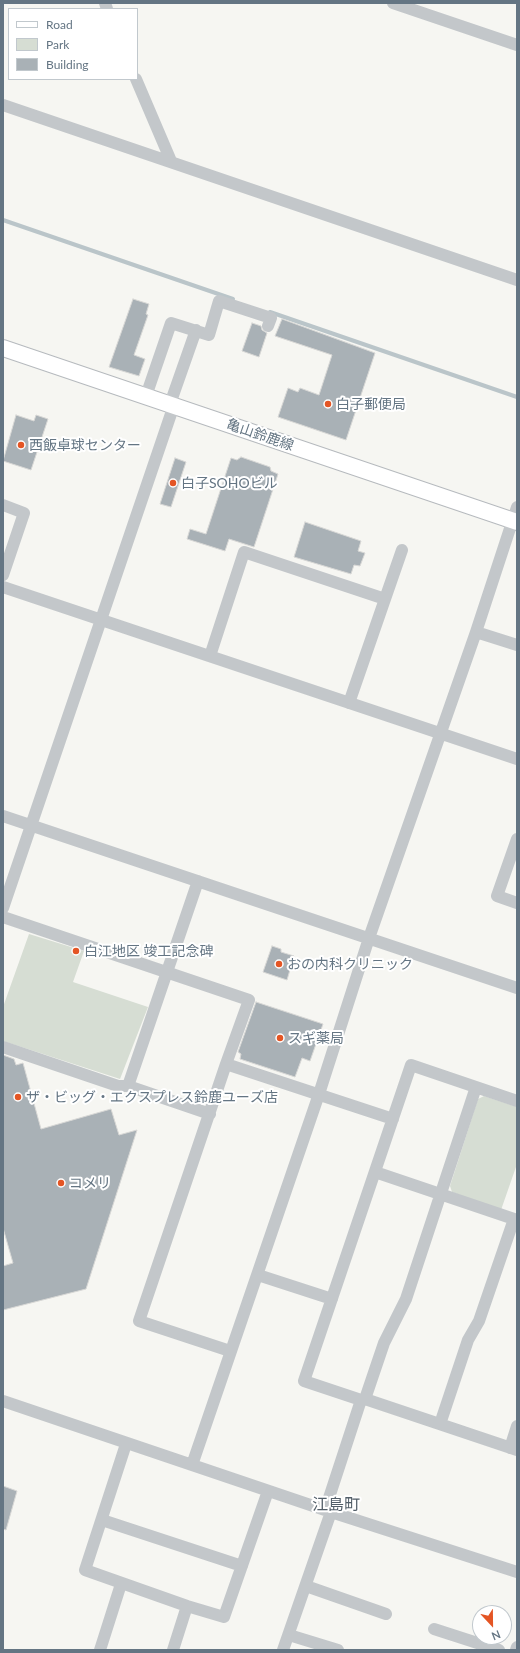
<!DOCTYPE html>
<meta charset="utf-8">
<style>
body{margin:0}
#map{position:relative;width:520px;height:1653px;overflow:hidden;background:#f6f6f2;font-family:Lato,sans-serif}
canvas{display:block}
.frame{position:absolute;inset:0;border:4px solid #647583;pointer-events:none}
.legend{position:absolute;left:8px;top:8px;width:130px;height:72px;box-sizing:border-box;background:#fff;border:1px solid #c1c8cd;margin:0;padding:5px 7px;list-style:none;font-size:12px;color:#647583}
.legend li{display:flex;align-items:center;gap:8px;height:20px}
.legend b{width:20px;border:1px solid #c1c8cd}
.north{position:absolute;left:472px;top:1605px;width:40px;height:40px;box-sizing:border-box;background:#fff;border:1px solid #c1c8cd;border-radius:50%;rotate:158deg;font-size:11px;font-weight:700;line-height:16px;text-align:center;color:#647583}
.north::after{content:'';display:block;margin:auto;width:14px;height:18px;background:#e45524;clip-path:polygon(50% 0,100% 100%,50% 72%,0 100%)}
</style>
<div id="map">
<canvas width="520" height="1653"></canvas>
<div class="frame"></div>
<ul class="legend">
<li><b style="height:5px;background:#fff"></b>Road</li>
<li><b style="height:11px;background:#d6ddd3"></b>Park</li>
<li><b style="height:11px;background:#a9b1b6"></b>Building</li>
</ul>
<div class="north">N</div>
</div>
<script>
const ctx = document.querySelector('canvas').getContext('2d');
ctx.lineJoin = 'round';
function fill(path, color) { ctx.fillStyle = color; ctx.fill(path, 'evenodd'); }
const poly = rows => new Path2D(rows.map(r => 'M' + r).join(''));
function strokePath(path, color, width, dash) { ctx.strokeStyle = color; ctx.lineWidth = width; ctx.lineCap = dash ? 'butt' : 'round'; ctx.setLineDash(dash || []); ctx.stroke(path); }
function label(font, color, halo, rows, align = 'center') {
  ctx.font = font + ' Lato,"Noto Sans JP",sans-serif'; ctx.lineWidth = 4; ctx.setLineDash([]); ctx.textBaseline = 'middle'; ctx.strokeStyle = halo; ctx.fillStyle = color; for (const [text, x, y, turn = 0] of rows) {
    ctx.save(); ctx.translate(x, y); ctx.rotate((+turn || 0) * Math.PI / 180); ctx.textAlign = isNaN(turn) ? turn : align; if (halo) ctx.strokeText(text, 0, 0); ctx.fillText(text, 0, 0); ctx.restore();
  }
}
fill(poly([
 [29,934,84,951,73,982,148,1007,120,1079,3,1041,3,1007],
 [484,1096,517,1107,517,1164,501,1210,452,1192,450,1186,478,1099]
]), '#d6ddd3');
strokePath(poly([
 [3,220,233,299],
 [270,312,517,397]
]), '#bac5c9', 4);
const building = poly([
 [133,299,149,304,146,314,148,315,134,355,145,359,139,376,109,367,133,299],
 [282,319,375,353,346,440,278,417,288,388,298,392,300,388,319,395,332,355,275,336,282,319],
 [252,323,261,326,262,330,267,333,259,357,242,351,252,323],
 [16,415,34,421,36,415,48,419,31,470,3,461,16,415],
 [241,457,270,467,271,471,278,474,254,547,229,539,225,551,187,539,190,529,206,534,231,458,237,460,241,457],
 [175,458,186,462,171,507,160,504,175,458],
 [305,522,361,541,358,551,365,553,360,566,354,565,351,574,294,557,305,522],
 [272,946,281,949,281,952,294,956,287,980,263,972,272,946],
 [256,1002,323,1024,310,1061,302,1058,295,1077,240,1059,241,1054,238,1052,256,1002],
 [3,1055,14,1059,16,1065,23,1063,41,1129,111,1109,119,1135,137,1130,86,1289,3,1310,3,1266,13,1263,3,1228,3,1055],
 [3,1486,17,1491,6,1530,3,1529,3,1486]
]);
fill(building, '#a9b1b6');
strokePath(building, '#d7d7d5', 1);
const major = poly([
 [3,348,517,522]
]);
strokePath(major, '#b6babe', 18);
strokePath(poly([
 [105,3,107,9],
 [393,3,517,45],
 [136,79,171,161],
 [3,105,517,280],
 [146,396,171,323,209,335,219,301,271,318,268,326],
 [170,404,196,330],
 [3,505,24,513,3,575],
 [3,587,517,759],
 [385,599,402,550],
 [476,632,517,645],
 [210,656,244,552,385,599,349,703],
 [3,816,517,988],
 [517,839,497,896,517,903],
 [3,908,174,405],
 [3,917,249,1000,226,1064],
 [3,1047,118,1086,128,1086,210,1114],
 [128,1086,198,881],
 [517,1101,411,1065,304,1381,361,1400,365,1399,517,1450],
 [375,1172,517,1220],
 [258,1275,332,1299],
 [230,1351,139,1321,226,1064,393,1119],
 [365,1399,384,1343,406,1299,476,1087],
 [3,1401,331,1512,517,1572],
 [440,1424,468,1340,479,1321,514,1219],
 [126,1444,85,1570,187,1606,224,1617,268,1491],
 [510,1448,517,1426],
 [192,1465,319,1094,369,938,476,632,517,507],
 [325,1510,361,1400],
 [102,1520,242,1566],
 [306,1586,386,1614],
 [434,1629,499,1650],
 [289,1635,338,1650],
 [100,1650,121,1584],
 [173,1650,187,1606],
 [283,1650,331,1512],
 [516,1650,517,1647]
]), '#c3c7ca', 12);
strokePath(major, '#fff', 16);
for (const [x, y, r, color] of [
 [328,404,4,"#e45524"],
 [21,445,4,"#e45524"],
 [173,483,4,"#e45524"],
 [76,951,4,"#e45524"],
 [279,964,4,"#e45524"],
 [280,1038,4,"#e45524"],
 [18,1097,4,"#e45524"],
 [61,1183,4,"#e45524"]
]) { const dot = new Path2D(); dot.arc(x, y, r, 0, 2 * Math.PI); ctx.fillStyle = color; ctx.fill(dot); strokePath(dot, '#fff', 1.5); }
label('14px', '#647583', '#fff', [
 ["白子郵便局",336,404],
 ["西飯卓球センター",29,445],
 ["白子SOHOビル",181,483],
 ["白江地区 竣工記念碑",84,951],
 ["おの内科クリニック",287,964],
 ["スギ薬局",288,1038],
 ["ザ・ビッグ・エクスプレス鈴鹿ユーズ店",26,1097],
 ["コメリ",69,1183]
], 'left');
label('14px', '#647583', '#fff', [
 ["亀山鈴鹿線",260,435,19]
]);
label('16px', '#525e68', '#fff', [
 ["江島町",336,1505]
]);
</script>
